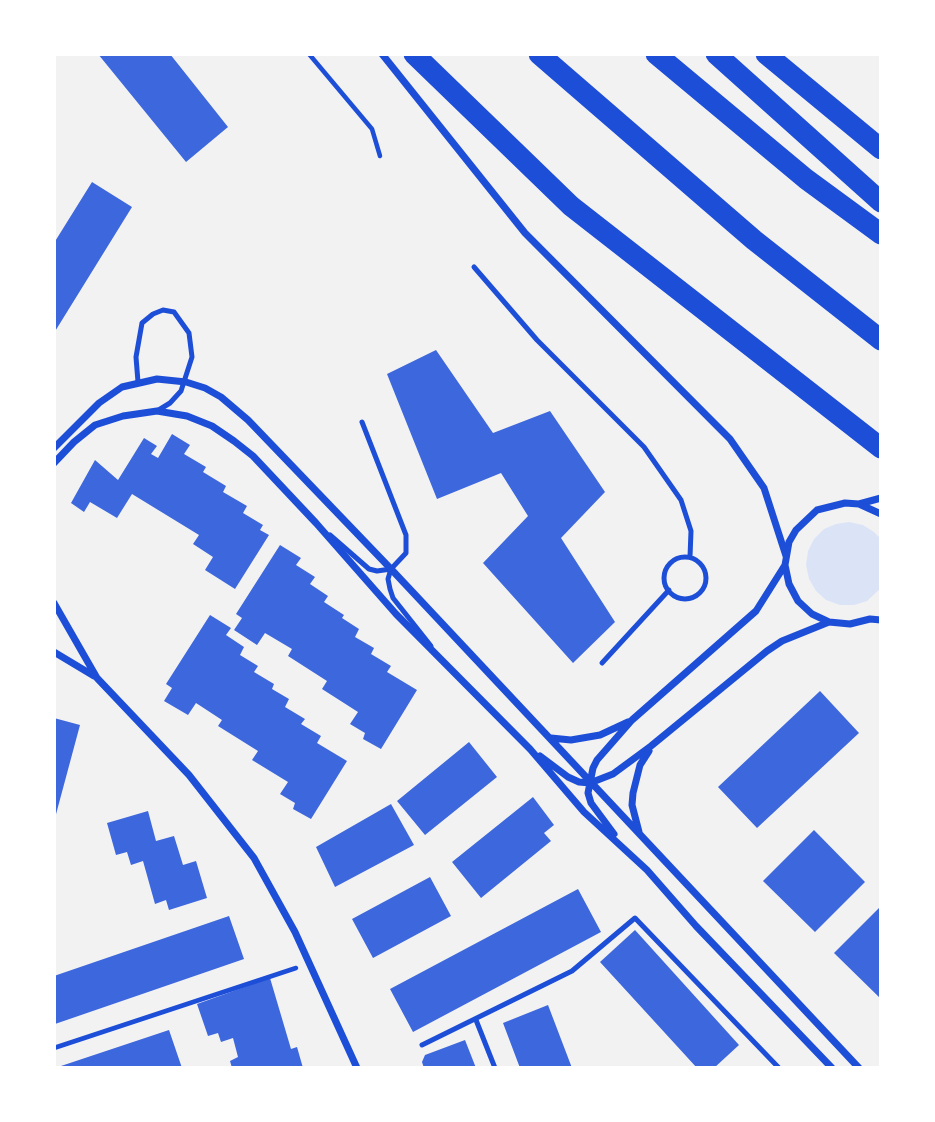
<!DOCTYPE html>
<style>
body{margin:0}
#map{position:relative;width:935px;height:1122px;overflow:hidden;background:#f2f2f2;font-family:"Fira Sans",sans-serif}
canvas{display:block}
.frame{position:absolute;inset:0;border:56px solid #fff;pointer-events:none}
</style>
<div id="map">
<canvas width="935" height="1122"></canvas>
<div class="frame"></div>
</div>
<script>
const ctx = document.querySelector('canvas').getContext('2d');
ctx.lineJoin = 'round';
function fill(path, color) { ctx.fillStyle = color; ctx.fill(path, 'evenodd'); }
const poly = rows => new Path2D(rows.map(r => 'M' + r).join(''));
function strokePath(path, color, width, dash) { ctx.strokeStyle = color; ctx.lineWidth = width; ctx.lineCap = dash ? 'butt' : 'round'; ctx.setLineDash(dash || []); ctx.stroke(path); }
fill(poly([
 [849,522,863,525,874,532,881,539,881,588,867,601,854,605,840,605,826,600,816,591,809,579,806,565,808,551,814,539,824,529,836,524]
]), '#dbe4f7');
fill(poly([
 [98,54,170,54,228,127,186,162],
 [92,182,132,207,54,333,54,243],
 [436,350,493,433,550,411,605,492,561,538,615,622,573,663,483,563,528,516,501,473,437,499,387,374],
 [172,434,190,445,184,454,206,467,203,472,226,486,223,492,247,506,243,513,263,525,260,530,269,535,235,589,205,570,213,557,193,544,199,535,132,494,117,518,90,502,84,512,71,503,95,460,118,480,144,438,157,446,151,454,158,458],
 [280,545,301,558,296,565,315,577,310,584,328,596,324,602,344,615,342,618,359,629,355,637,374,648,371,654,391,666,387,672,417,690,381,749,363,739,365,733,350,724,358,712,322,689,327,681,288,656,292,649,265,633,257,645,234,630,242,618,236,614],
 [210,615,231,628,226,635,244,647,240,655,258,666,254,672,274,684,272,689,289,699,285,707,305,719,301,724,321,736,317,743,347,761,311,819,293,809,295,803,280,794,288,782,252,760,258,751,218,726,222,720,196,703,188,715,164,701,172,688,166,684],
 [820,691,859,733,757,828,718,787],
 [54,718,80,725,55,818,54,818],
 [469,742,497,777,425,835,397,801],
 [533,797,554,825,544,833,551,841,481,898,452,862],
 [391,804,414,845,335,887,316,847],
 [148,811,156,841,174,836,183,865,196,861,207,898,169,910,166,900,155,904,143,861,131,865,127,852,116,855,107,823],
 [814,830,865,882,815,932,763,881],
 [430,877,451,916,373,958,352,919],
 [578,889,601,932,413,1032,390,989],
 [881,906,881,999,834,953],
 [229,916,244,959,55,1024,54,976],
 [635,930,739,1045,714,1068,697,1068,600,962],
 [270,978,291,1049,297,1047,303,1068,232,1068,230,1061,238,1057,233,1038,221,1042,218,1033,208,1036,197,1004],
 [548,1005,572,1068,520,1068,503,1023],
 [169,1030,182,1068,58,1068,58,1067],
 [465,1040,476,1068,424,1068,422,1062,425,1055]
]), '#3d67dc');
strokePath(poly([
 [309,54,372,129,380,156],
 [54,1048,296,968]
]), '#1d4ed8', 4.5);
strokePath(poly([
 [474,267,537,340,644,447,681,500,691,531,690,557],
 [138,382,136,357,142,323,153,314,163,310,174,312,189,333,192,357,181,391,170,403,157,411],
 [362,422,406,535,406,553,391,569,388,579,390,589,393,598,431,646],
 [330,535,369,569,377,571,391,569],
 '664 578a21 21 0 1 1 42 0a21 21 0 1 1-42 0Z',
 [602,663,669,590],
 [476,1020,495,1068],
 [422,1045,572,971,635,918,779,1068]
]), '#1d4ed8', 5);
strokePath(poly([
 [382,54,525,233,730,439,764,488,786,556],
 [54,448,99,403,122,387,157,379,186,382,205,388,221,397,248,420,391,569,859,1068],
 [54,463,74,442,95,425,123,416,157,411,187,416,212,426,234,441,253,456,316,523,396,614,530,749,584,812,647,870,696,926,832,1068],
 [859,504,881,498],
 [881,514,859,504,845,503,817,510,796,530,789,542,785,565,789,584,798,601,812,614,829,622,850,624,870,619,881,620],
 [54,603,97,678,189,775,254,858,295,932,357,1068],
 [54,652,94,676],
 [551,738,571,740,600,735,628,722],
 [540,756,568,777,579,782,590,783,613,774,651,746,767,651,782,641,829,622],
 [639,832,632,805,633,793,640,765,649,751],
 [614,834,591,803,588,793,593,768,597,760,632,720,756,611,785,565]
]), '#1d4ed8', 7);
strokePath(poly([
 [414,54,571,206,881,448],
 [539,54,754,240,881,340],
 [656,54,806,179,881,234],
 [716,54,881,202],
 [766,54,881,149]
]), '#1d4ed8', 21);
</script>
